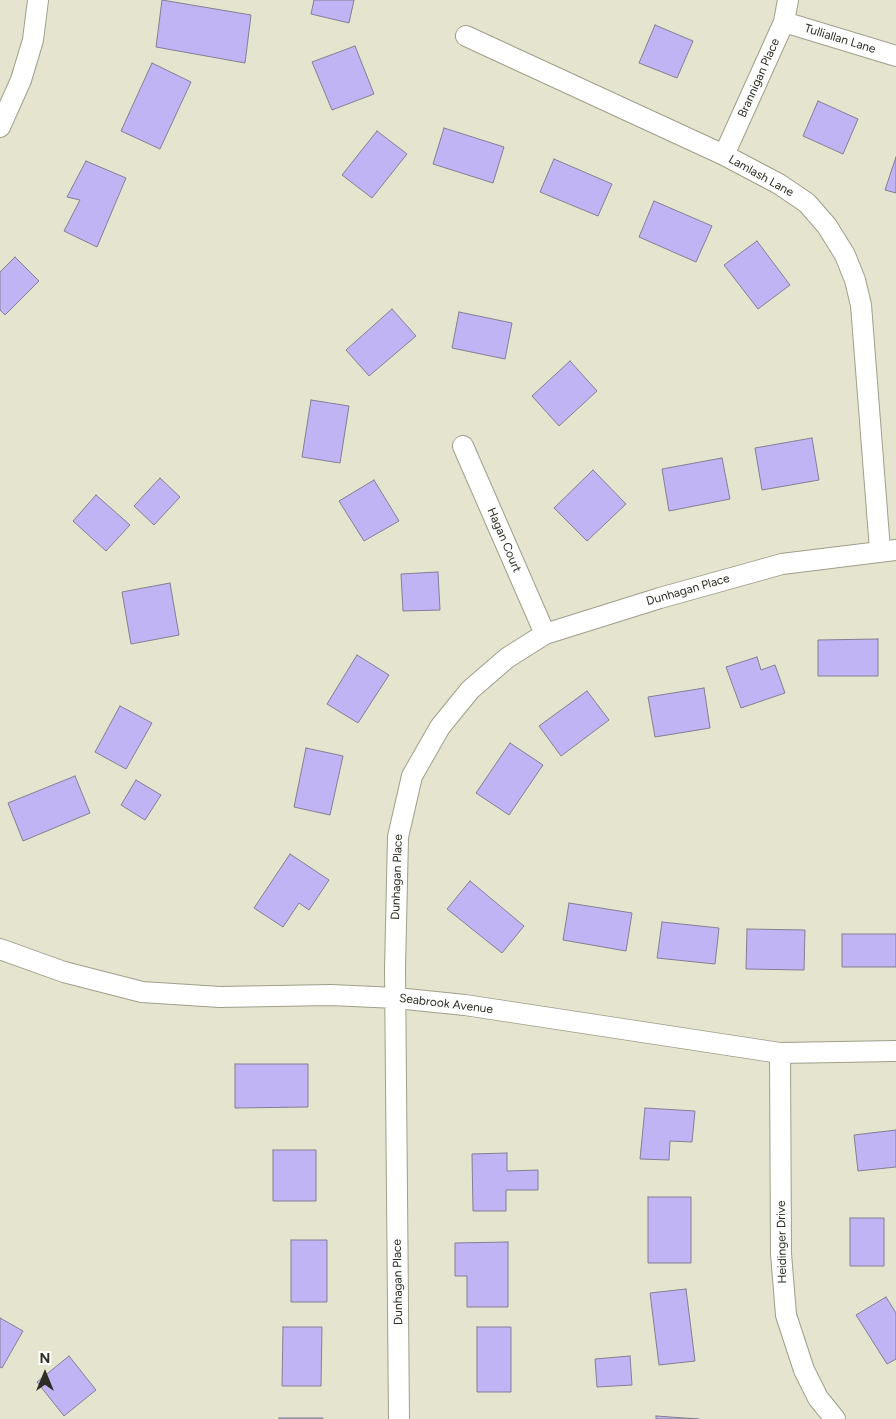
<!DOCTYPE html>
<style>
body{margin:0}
#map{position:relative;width:896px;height:1419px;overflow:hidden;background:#e5e4ce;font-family:Figtree,sans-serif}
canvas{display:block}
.north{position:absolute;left:20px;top:1349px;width:50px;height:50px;-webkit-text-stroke:4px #fff;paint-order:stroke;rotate:0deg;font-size:14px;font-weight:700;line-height:20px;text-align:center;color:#2d2d24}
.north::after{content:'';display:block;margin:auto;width:18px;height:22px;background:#2d2d24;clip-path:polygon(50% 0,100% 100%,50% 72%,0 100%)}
</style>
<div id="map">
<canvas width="896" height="1419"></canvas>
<div class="north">N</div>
</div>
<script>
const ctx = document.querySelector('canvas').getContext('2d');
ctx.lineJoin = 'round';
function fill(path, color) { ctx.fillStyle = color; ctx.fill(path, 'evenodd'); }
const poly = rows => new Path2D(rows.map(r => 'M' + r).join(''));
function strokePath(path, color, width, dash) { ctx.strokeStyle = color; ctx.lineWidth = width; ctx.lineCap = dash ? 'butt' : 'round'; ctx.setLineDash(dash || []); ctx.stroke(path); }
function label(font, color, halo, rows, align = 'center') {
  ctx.font = font + ' Figtree,sans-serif'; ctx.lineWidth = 4; ctx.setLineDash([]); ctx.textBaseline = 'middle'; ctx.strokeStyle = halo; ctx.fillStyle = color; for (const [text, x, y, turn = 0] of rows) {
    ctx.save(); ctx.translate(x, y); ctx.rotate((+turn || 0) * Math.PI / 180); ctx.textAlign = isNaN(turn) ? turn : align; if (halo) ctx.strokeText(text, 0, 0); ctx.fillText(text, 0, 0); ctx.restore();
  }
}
const building = poly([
 [162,0,251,15,245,63,156,47,162,0],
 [314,0,354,0,349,23,311,14,314,0],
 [655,25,693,41,677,78,639,63,655,25],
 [355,46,374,94,332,110,312,62,355,46],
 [152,63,191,82,160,149,121,131,152,63],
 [818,101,858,119,843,154,803,136,818,101],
 [444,128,504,147,493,183,433,164,444,128],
 [377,131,407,154,372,198,342,175,377,131],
 [896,157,896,193,885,190,896,157],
 [554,159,612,184,598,216,540,192,554,159],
 [86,161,126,178,97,247,64,231,80,200,67,197,86,161],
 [654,201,712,226,696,262,639,237,654,201],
 [757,241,790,285,758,309,724,265,757,241],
 [15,257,39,281,5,315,0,310,0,272,15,257],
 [392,309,416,336,369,376,346,350,392,309],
 [459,312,512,323,505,359,452,348,459,312],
 [570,361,597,391,559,426,532,396,570,361],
 [311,400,349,406,340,463,302,457,311,400],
 [812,438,819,480,762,490,755,448,812,438],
 [722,458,730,499,669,511,662,469,722,458],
 [593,470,626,504,587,541,554,508,593,470],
 [160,478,180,497,154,525,134,506,160,478],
 [374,480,399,521,364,541,339,501,374,480],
 [96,495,130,525,106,551,73,521,96,495],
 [438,572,440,610,403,611,401,574,438,572],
 [170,583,179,635,131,644,122,592,170,583],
 [878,639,878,676,818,676,818,640,878,639],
 [357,655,389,675,358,723,327,704,357,655],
 [757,657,761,670,775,665,785,693,741,708,726,667,757,657],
 [704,688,710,728,655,737,648,697,704,688],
 [587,691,609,720,561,756,539,726,587,691],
 [120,706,152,723,126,769,95,752,120,706],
 [510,743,543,765,509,815,476,793,510,743],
 [306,748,343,756,330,815,294,807,306,748],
 [75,776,90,813,23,841,8,803,75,776],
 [136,780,161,795,145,820,121,805,136,780],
 [290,854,329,880,309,910,299,903,283,927,254,908,290,854],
 [470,881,524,926,502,953,447,909,470,881],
 [569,903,632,913,626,951,563,940,569,903],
 [662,922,719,928,715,964,657,958,662,922],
 [747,929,805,930,804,970,746,969,747,929],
 [842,934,896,934,896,967,842,967,842,934],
 [235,1064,308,1064,308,1107,235,1108,235,1064],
 [645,1108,695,1111,692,1142,670,1141,669,1160,640,1159,645,1108],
 [896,1130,896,1167,858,1171,854,1135,896,1130],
 [273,1150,316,1150,316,1201,273,1201,273,1150],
 [507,1153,507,1171,538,1170,538,1190,506,1190,506,1211,473,1211,472,1154,507,1153],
 [648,1197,691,1197,691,1263,648,1263,648,1197],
 [850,1218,884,1218,884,1266,850,1266,850,1218],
 [291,1240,327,1240,327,1302,291,1302,291,1240],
 [508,1242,508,1307,467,1307,467,1276,455,1276,455,1243,508,1242],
 [686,1289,695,1361,659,1365,650,1293,686,1289],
 [886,1297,896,1313,896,1359,887,1364,856,1315,886,1297],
 [0,1318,23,1331,2,1368,0,1367,0,1318],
 [283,1327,322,1327,321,1386,282,1386,283,1327],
 [477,1327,511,1327,511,1392,477,1392,477,1327],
 [69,1356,96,1390,64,1416,37,1382,69,1356],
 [630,1356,632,1385,597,1387,595,1359,630,1356],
 [656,1416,699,1419,656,1419,656,1416],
 [279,1418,323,1418,323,1419,279,1419,279,1418]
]);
fill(building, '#c0b4f5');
strokePath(building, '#837f93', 1);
const street = poly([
 [784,22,896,56],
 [466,36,724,155,779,184,807,203,827,226,845,255,855,280,861,305,880,550],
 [0,127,21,80,33,40,38,0],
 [724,155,784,22,788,0],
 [463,446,545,634],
 [0,949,64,972,142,992,220,997,331,995,396,998,465,1005,780,1053,896,1051],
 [780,1053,781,1254,786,1315,804,1370,818,1398,835,1419],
 [399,1419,395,969,398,837,412,776,440,727,470,690,507,658,545,634,660,598,782,564,896,550]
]);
strokePath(street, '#9f9f8a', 22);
strokePath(street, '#fff', 20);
label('12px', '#2d2d24', '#fff', [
 ["Tulliallan Lane",840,39,17],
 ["Brannigan Place",759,78,-66],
 ["Lamlash Lane",761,176,29],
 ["Hagan Court",504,540,67],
 ["Dunhagan Place",688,590,-16],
 ["Dunhagan Place",397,877,-88],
 ["Seabrook Avenue",446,1004,7],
 ["Heidinger Drive",782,1242,-91],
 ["Dunhagan Place",398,1282,-91]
]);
</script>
